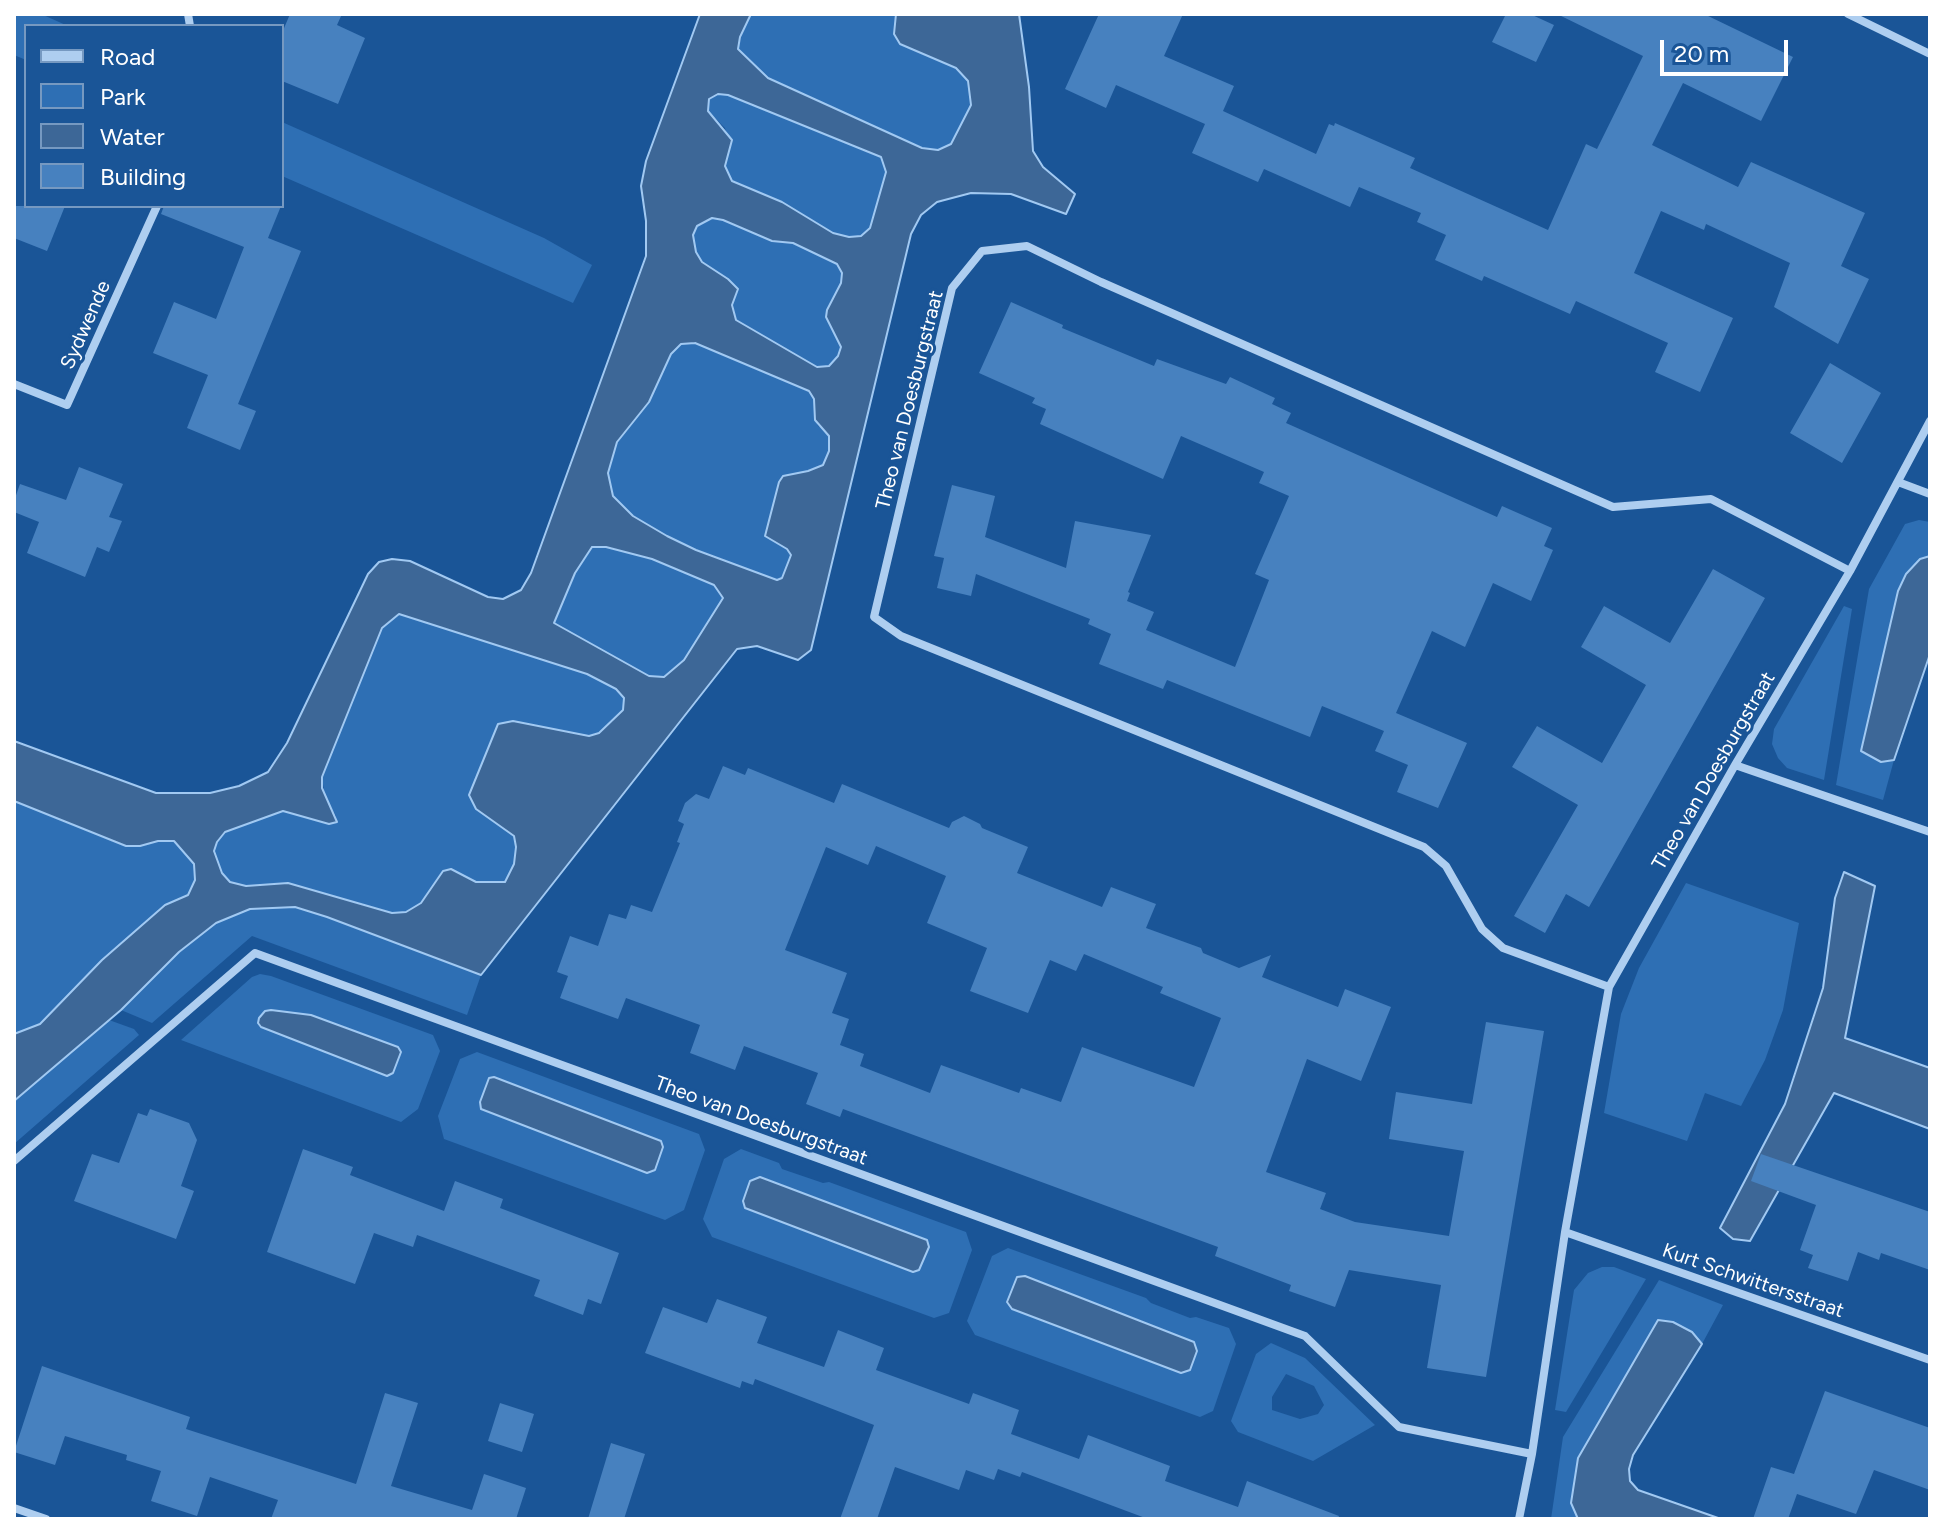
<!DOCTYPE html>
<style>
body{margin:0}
#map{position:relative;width:1944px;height:1533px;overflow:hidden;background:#1a5597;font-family:Figtree,sans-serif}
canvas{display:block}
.frame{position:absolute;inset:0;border:16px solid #fff;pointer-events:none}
.legend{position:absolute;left:24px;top:24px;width:260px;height:184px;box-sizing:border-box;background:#1a5597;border:2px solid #7699c1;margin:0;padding:10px 14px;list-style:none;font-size:24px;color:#fff}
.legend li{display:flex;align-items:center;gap:16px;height:40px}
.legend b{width:40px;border:2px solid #7699c1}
.scale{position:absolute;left:1660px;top:40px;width:128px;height:36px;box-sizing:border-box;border:4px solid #fff;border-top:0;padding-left:10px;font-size:24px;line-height:28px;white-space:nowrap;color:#fff;-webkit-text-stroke:6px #1a5597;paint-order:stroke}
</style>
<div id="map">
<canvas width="1944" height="1533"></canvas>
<div class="frame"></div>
<ul class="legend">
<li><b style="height:10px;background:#aecef0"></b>Road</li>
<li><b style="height:22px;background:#2e6fb4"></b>Park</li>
<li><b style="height:22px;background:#3d6797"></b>Water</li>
<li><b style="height:22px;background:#4781bf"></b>Building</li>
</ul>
<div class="scale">20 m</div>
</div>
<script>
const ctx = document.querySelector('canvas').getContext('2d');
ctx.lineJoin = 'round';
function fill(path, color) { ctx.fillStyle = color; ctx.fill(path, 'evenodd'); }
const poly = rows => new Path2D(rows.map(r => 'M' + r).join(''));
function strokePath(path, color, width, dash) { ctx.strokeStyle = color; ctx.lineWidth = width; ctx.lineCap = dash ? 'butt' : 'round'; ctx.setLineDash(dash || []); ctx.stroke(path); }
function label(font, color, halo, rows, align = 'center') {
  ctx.font = font + ' Figtree,sans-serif'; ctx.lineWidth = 6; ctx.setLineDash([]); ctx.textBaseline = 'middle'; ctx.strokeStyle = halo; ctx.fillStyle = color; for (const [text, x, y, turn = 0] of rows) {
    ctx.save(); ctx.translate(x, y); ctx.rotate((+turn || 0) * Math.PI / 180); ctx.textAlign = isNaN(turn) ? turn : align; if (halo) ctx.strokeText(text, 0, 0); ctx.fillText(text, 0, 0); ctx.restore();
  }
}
fill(poly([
 [14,14,41,14,68,26,26,26,26,60,14,55],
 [751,14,896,14,894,34,900,44,956,68,968,81,971,105,951,144,938,150,922,148,768,78,738,49,745,22],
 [717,94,728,95,881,157,886,172,870,228,861,236,849,237,833,233,782,202,732,181,725,166,730,149,725,128,708,111,709,99],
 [282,122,544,238,592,265,573,303,282,176],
 [712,218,723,220,772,240,792,243,837,263,842,273,841,283,827,310,829,325,841,347,838,356,829,366,817,368,736,320,728,279,701,262,696,253,693,235,697,226],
 [695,343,809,391,814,399,814,411,818,426,826,430,829,436,829,451,823,465,808,471,783,476,788,549,791,555,782,578,777,580,696,550,667,536,633,516,613,496,608,473,617,442,649,402,671,354,681,344],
 [1919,520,1930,522,1930,556,1920,559,1881,762,1894,760,1883,800,1836,785,1869,589,1905,524],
 [591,547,606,547,652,559,715,585,724,599,684,660,664,678,649,676,554,623,575,573],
 [1844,606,1852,609,1824,780,1787,768,1778,758,1772,744,1774,729],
 [400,614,587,674,616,689,624,698,623,710,599,733,589,736,513,721,476,809,514,836,516,847,514,864,505,882,476,882,451,869,443,870,421,903,406,912,392,913,288,883,246,886,230,882,222,873,214,851,217,842,225,832,283,811,329,824,336,816,325,798,322,777,382,628],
 [14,801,126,846,140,846,158,841,174,841,194,864,195,880,188,895,165,905,102,960,40,1024,14,1034],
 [1686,883,1799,923,1783,1010,1765,1060,1741,1106,1705,1093,1687,1141,1604,1113,1621,1014,1639,968],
 [275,907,295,907,327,917,481,975,467,1015,252,936,152,1023,121,1010,179,952,216,923,250,909],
 [260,974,271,976,433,1035,440,1051,418,1109,401,1122,181,1040,252,977],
 [109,1020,134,1029,139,1035,14,1144,14,1101],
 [477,1052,699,1134,705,1150,684,1210,665,1220,444,1139,438,1116,460,1059],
 [741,1149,779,1163,782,1169,823,1183,829,1182,966,1232,972,1250,949,1313,934,1318,712,1237,703,1219,724,1159],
 [1008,1248,1146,1298,1151,1303,1190,1318,1196,1317,1229,1328,1236,1344,1213,1411,1200,1417,975,1335,967,1321,992,1256],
 [1602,1267,1614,1267,1646,1279,1566,1412,1555,1410,1574,1290,1588,1273],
 [1659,1280,1723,1305,1702,1344,1692,1332,1576,1515,1578,1519,1551,1519,1563,1437],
 [1271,1343,1305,1358,1375,1425,1313,1461,1238,1432,1231,1421,1256,1354],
 [1286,1374,1314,1386,1324,1405,1318,1414,1300,1419,1272,1410,1272,1397]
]), '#2e6fb4');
const water = poly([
 [700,14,751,14,740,37,738,49,768,78,922,148,938,150,951,144,971,105,968,81,956,68,900,44,894,34,896,14,1019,14,1029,87,1033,151,1043,167,1075,194,1066,214,1011,194,971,193,937,202,921,215,911,234,811,650,798,660,757,646,737,649,481,975,327,917,295,907,250,909,216,923,179,952,121,1010,14,1101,14,1034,40,1024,102,960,165,905,188,895,195,880,194,864,174,841,158,841,140,846,126,846,14,801,14,741,156,793,210,793,239,786,268,772,287,743,368,574,379,562,392,559,410,561,488,597,503,599,521,590,531,573,646,256,646,221,641,186,646,161,700,14],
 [718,94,728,95,881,157,886,172,870,228,861,236,849,237,833,233,782,202,732,181,725,166,732,140,708,111,709,99,718,94],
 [712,218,723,220,772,241,793,243,837,264,842,273,841,283,827,310,826,317,841,347,838,356,829,366,817,367,736,320,732,305,738,289,728,279,702,262,696,252,693,235,697,226,712,218],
 [695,343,809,391,814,399,815,420,829,436,829,451,823,465,808,471,783,476,779,482,765,536,787,549,791,555,782,578,777,580,696,550,667,536,633,516,613,496,608,473,617,442,649,402,671,354,681,344,695,343],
 [592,547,606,547,652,559,714,585,723,598,684,660,664,677,649,676,554,623,575,573,592,547],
 [399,614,587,674,616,689,624,698,623,710,599,733,589,736,513,721,498,724,469,795,476,809,514,836,516,847,514,864,505,882,476,882,451,869,443,871,421,903,406,912,392,913,288,883,246,886,230,882,222,873,214,851,217,842,225,832,283,811,329,824,337,822,322,788,322,777,382,628,399,614],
 [1930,556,1930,654,1894,760,1881,762,1861,751,1898,591,1906,574,1920,559,1930,556],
 [1844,872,1875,886,1845,1038,1930,1068,1930,1129,1834,1093,1750,1241,1733,1239,1720,1228,1785,1104,1823,988,1835,898,1844,872],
 [271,1010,311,1015,398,1047,401,1052,393,1073,387,1076,261,1027,258,1023,259,1018,265,1011,271,1010],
 [494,1077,661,1141,663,1147,655,1170,647,1173,481,1109,480,1102,489,1078,494,1077],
 [760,1177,927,1240,929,1247,919,1270,913,1272,745,1208,743,1201,750,1181,760,1177],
 [1025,1276,1194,1342,1197,1351,1190,1370,1181,1373,1012,1309,1007,1302,1017,1277,1025,1276],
 [1658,1320,1673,1322,1692,1332,1702,1344,1633,1455,1629,1469,1630,1481,1638,1490,1721,1519,1578,1519,1571,1503,1578,1458,1658,1320]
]);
fill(water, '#3d6797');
strokePath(water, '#a1c9f2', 2);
fill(poly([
 [290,14,342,14,337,25,365,38,338,104,282,81,282,33],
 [1099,14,1183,14,1164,56,1234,86,1223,111,1316,154,1329,124,1334,126,1335,123,1415,158,1410,168,1548,230,1586,144,1597,149,1643,56,1557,14,1704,14,1793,57,1761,121,1683,83,1652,145,1738,187,1751,162,1865,213,1841,266,1869,279,1838,344,1774,307,1790,263,1706,224,1704,230,1661,211,1634,273,1733,318,1700,392,1655,372,1668,343,1576,301,1570,314,1484,276,1482,281,1435,260,1446,235,1417,222,1421,213,1359,187,1350,207,1264,169,1258,182,1192,153,1205,124,1116,85,1106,108,1065,89],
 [1506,14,1530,14,1554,25,1536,62,1492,42],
 [14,206,65,206,47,251,14,238],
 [164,206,281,206,268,238,301,251,238,404,256,411,240,450,187,428,208,375,153,353,174,302,216,319,244,247,161,214],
 [1011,302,1063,325,1062,328,1154,366,1157,359,1226,384,1230,377,1275,398,1272,404,1291,413,1286,423,1497,517,1502,506,1552,528,1544,546,1553,550,1531,601,1493,583,1465,647,1432,631,1396,713,1467,743,1438,808,1397,792,1408,765,1375,751,1384,731,1322,706,1310,737,1167,680,1163,689,1099,664,1111,634,1088,624,1090,619,976,574,971,596,937,588,944,558,934,556,952,485,995,496,985,537,1066,568,1075,521,1151,535,1128,592,1130,593,1127,601,1154,612,1146,630,1235,667,1269,580,1255,574,1289,496,1259,483,1264,472,1181,436,1163,479,1040,424,1046,409,1032,403,1035,398,979,373],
 [1830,363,1881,393,1842,463,1790,433],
 [79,467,123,484,109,517,122,521,109,552,97,547,85,577,27,553,39,522,14,512,14,501,20,484,66,500],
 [1713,569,1765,598,1589,907,1566,894,1545,933,1514,916,1578,805,1512,767,1537,726,1602,763,1646,685,1581,647,1604,606,1670,643],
 [723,766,745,775,748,768,834,803,842,784,949,828,952,822,964,816,980,824,982,828,1028,847,1017,873,1102,907,1111,887,1156,904,1146,928,1201,948,1203,953,1239,968,1271,955,1262,977,1338,1007,1345,989,1391,1007,1361,1081,1307,1059,1266,1172,1326,1193,1320,1209,1355,1222,1449,1236,1464,1151,1389,1139,1396,1092,1472,1104,1486,1022,1544,1031,1486,1377,1427,1368,1441,1285,1349,1270,1335,1307,1289,1291,1291,1285,1215,1256,1218,1247,843,1109,840,1117,806,1104,818,1073,744,1046,735,1070,690,1053,700,1025,626,998,618,1019,560,998,568,976,557,972,570,936,598,946,609,914,626,919,631,905,652,912,680,843,677,842,684,824,678,821,685,803,696,794,709,799],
 [876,846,946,876,927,923,987,948,970,991,1028,1013,1050,960,1076,971,1084,954,1163,987,1160,993,1221,1018,1194,1087,1082,1047,1061,1102,1021,1088,1019,1093,941,1065,930,1093,860,1066,864,1054,840,1045,849,1019,832,1013,847,973,785,950,826,847,868,865],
 [150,1109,189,1123,197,1140,181,1186,194,1191,176,1239,74,1201,92,1154,119,1163,138,1113,147,1116],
 [303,1149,353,1167,350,1175,444,1211,455,1181,503,1199,500,1208,619,1253,601,1304,588,1299,583,1315,534,1296,540,1280,417,1235,413,1247,374,1233,355,1284,267,1252],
 [1761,1154,1930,1212,1930,1270,1881,1253,1879,1260,1858,1252,1848,1281,1808,1268,1813,1255,1800,1250,1816,1205,1751,1181],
 [717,1299,767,1317,757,1343,824,1367,838,1330,884,1348,876,1370,969,1404,973,1393,1019,1410,1011,1434,1079,1459,1088,1435,1170,1466,1165,1481,1238,1507,1247,1481,1339,1516,1338,1519,1148,1519,1022,1472,1020,1477,998,1469,994,1480,966,1470,959,1490,895,1467,877,1519,840,1519,874,1425,755,1379,753,1385,742,1381,740,1388,645,1353,663,1307,707,1323],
 [42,1366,190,1417,186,1429,356,1484,385,1393,418,1403,391,1486,472,1510,484,1474,526,1488,516,1519,271,1519,278,1500,210,1477,197,1516,151,1501,161,1471,126,1460,127,1455,65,1436,55,1465,14,1452],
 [1825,1391,1930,1428,1930,1490,1874,1470,1856,1514,1797,1494,1788,1519,1753,1519,1771,1467,1794,1474],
 [500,1403,534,1414,522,1452,488,1441],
 [611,1443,645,1454,624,1519,588,1519]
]), '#4781bf');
strokePath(poly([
 [188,14,190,26],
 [1848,14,1930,54],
 [14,384,67,405,157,206],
 [1898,482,1930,494],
 [1735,765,1930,832],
 [1609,987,1503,948,1482,929,1446,866,1424,847,901,636,874,617,952,288,982,251,1027,246,1101,282,1613,507,1711,499,1850,571],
 [14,1161,255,953,1305,1336,1399,1427,1532,1454],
 [1565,1232,1930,1360],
 [14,1508,46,1519],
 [1519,1519,1532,1454,1565,1232,1609,987,1735,765,1850,571,1930,421]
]), '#aecef0', 8);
label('20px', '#fff', '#1a5597', [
 ["Sydwende",86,325,-66],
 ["Theo van Doesburgstraat",910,400,-76],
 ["Theo van Doesburgstraat",1714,771,-60],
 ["Theo van Doesburgstraat",761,1121,20],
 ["Kurt Schwittersstraat",1753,1281,19]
]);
</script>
